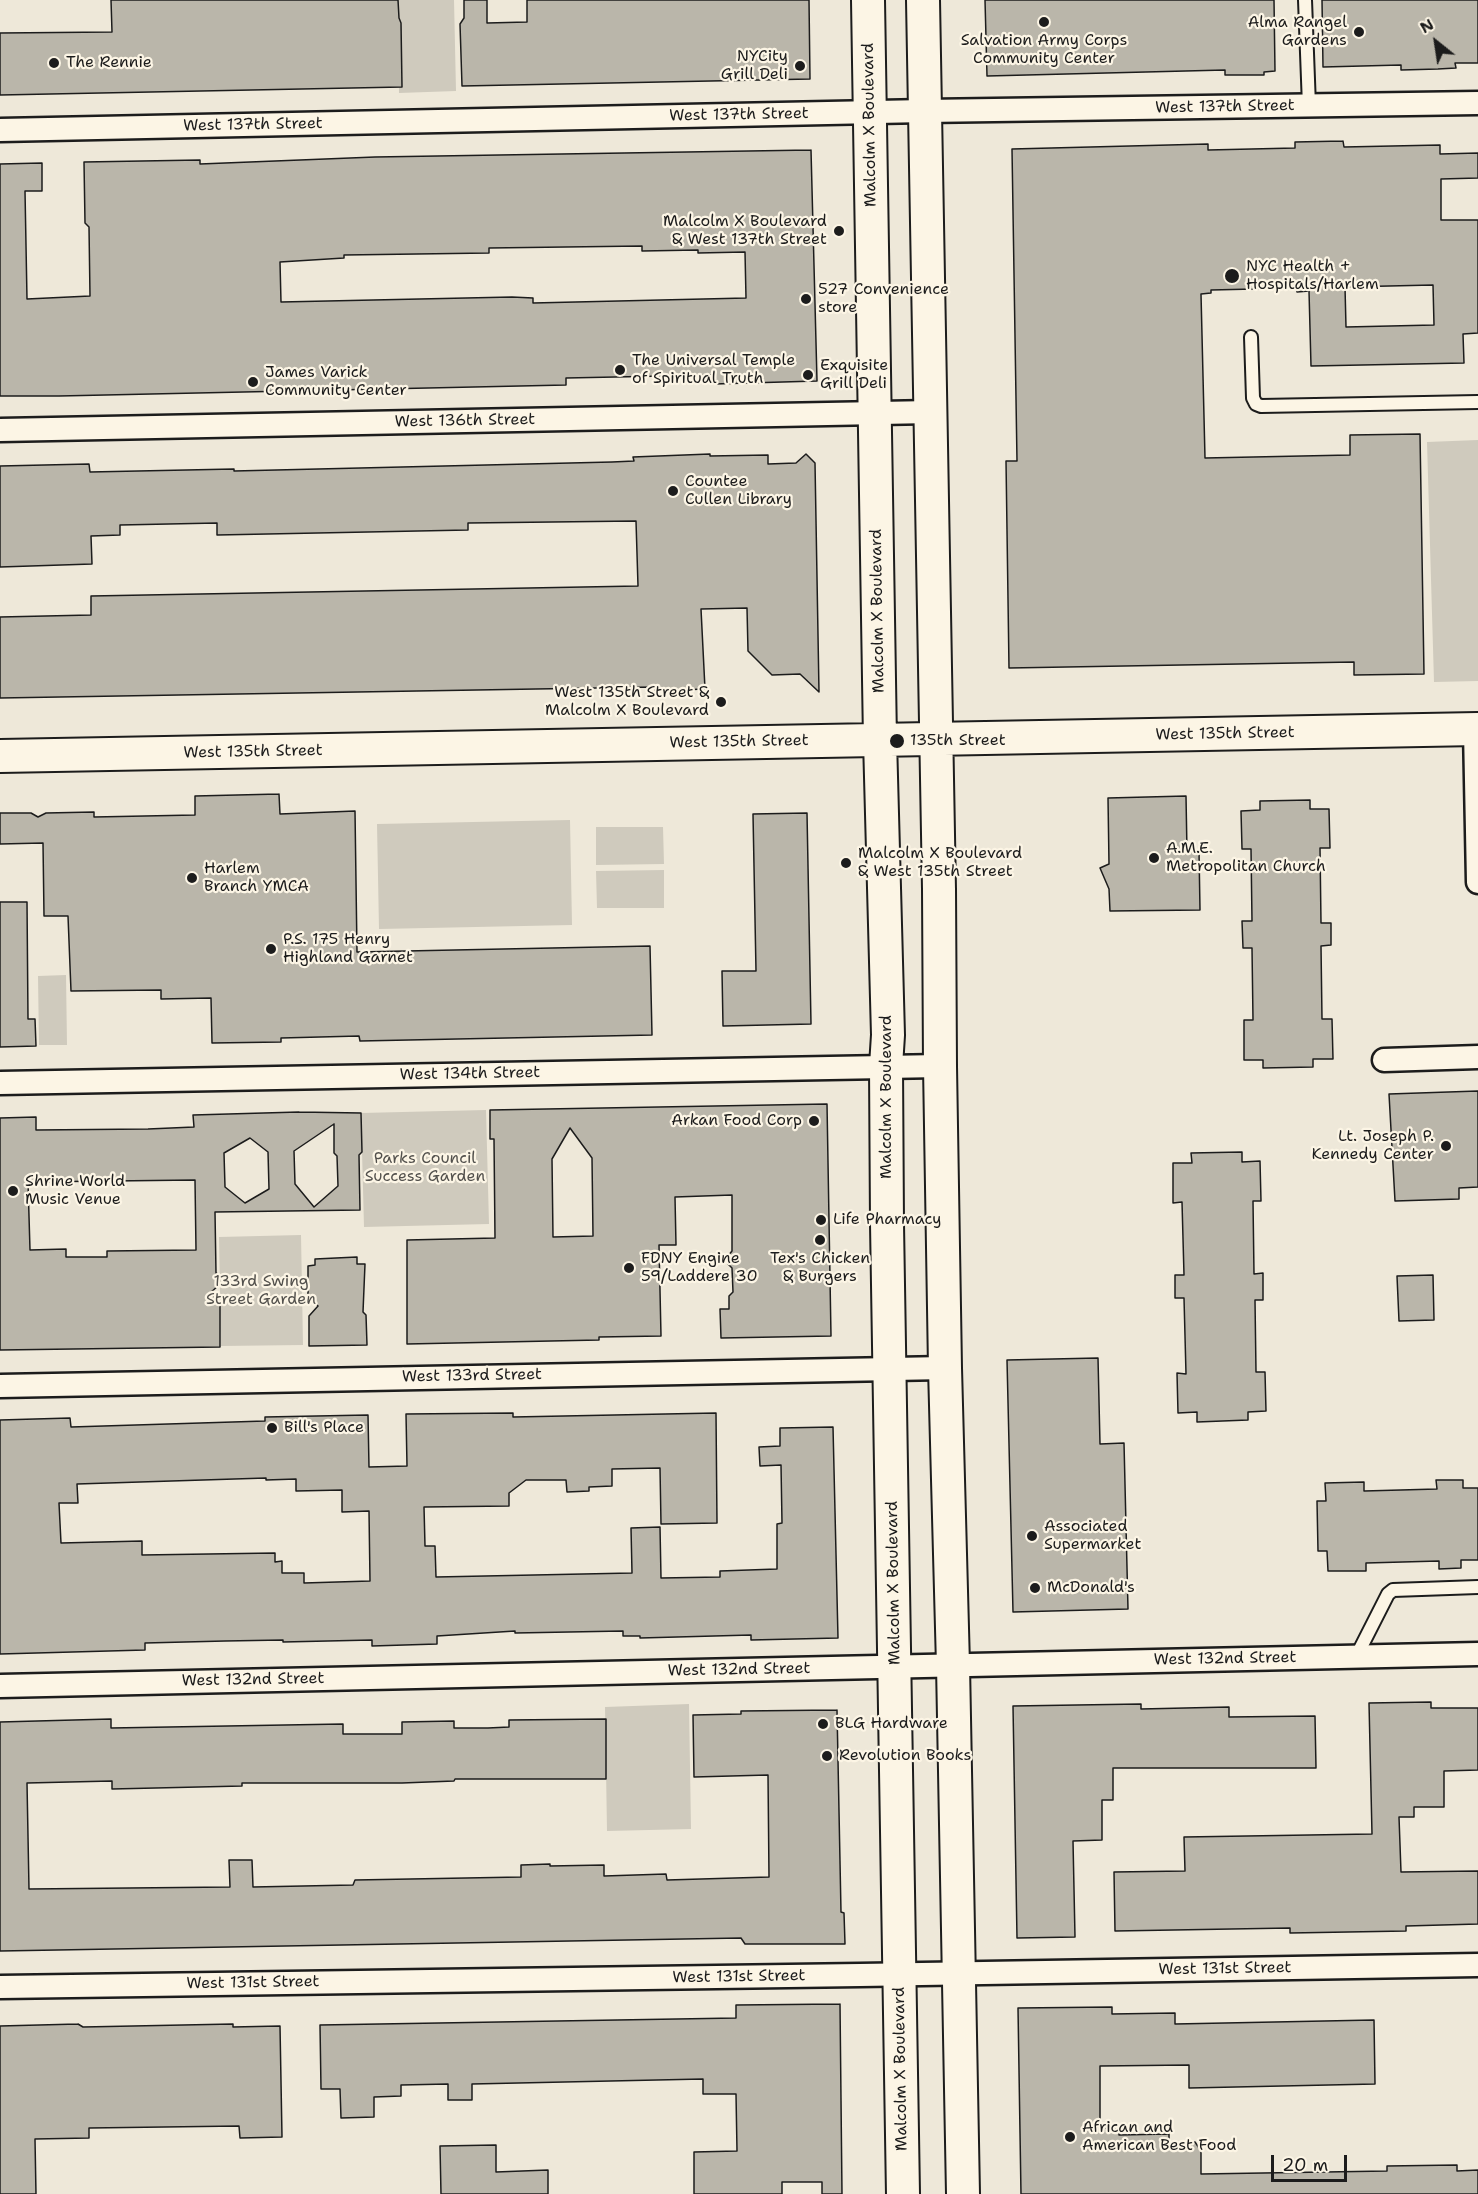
<!DOCTYPE html>
<style>
body{margin:0}
#map{position:relative;width:1478px;height:2194px;overflow:hidden;background:#eee8d9;font-family:"Shantell Sans",sans-serif}
canvas{display:block}
.north{position:absolute;left:1406px;top:12px;width:60px;height:60px;-webkit-text-stroke:4px #fcf5e5;paint-order:stroke;rotate:330deg;font-size:16px;font-weight:700;line-height:24px;text-align:center;color:#1c1c1c}
.north::after{content:'';display:block;margin:auto;width:21px;height:27px;background:#1c1c1c;clip-path:polygon(50% 0,100% 100%,50% 72%,0 100%)}
.scale{position:absolute;left:1271px;top:2155px;width:76px;height:27px;box-sizing:border-box;border:3px solid #1c1c1c;border-top:0;padding-left:8px;font-size:18px;line-height:21px;white-space:nowrap;color:#1c1c1c;-webkit-text-stroke:4px #fcf5e5;paint-order:stroke}
</style>
<div id="map">
<canvas width="1478" height="2194"></canvas>
<div class="north">N</div>
<div class="scale">20 m</div>
</div>
<script>
const ctx = document.querySelector('canvas').getContext('2d');
ctx.lineJoin = 'round';
function fill(path, color) { ctx.fillStyle = color; ctx.fill(path, 'evenodd'); }
const poly = rows => new Path2D(rows.map(r => 'M' + r).join(''));
function strokePath(path, color, width, dash) { ctx.strokeStyle = color; ctx.lineWidth = width; ctx.lineCap = dash ? 'butt' : 'round'; ctx.setLineDash(dash || []); ctx.stroke(path); }
function label(font, color, halo, rows, align = 'center') {
  ctx.font = font + ' "Shantell Sans",sans-serif'; ctx.lineWidth = 4.5; ctx.setLineDash([]); ctx.textBaseline = 'middle'; ctx.strokeStyle = halo; ctx.fillStyle = color; for (const [text, x, y, turn = 0] of rows) {
    ctx.save(); ctx.translate(x, y); ctx.rotate((+turn || 0) * Math.PI / 180); ctx.textAlign = isNaN(turn) ? turn : align; if (halo) ctx.strokeText(text, 0, 0); ctx.fillText(text, 0, 0); ctx.restore();
  }
}
fill(poly([
 [398,0,454,0,456,91,399,93],
 [1478,440,1478,681,1434,682,1427,442],
 [570,820,572,925,379,929,377,824],
 [596,827,663,827,664,864,596,865],
 [664,870,664,908,597,908,596,871],
 [66,975,67,1045,39,1045,38,976],
 [486,1110,489,1224,364,1227,361,1113],
 [301,1235,303,1345,221,1346,219,1237],
 [689,1704,691,1829,607,1831,605,1707]
]), '#cfcabd');
const building = poly([
 [111,0,398,0,399,18,401,23,402,87,0,95,0,33,112,32,111,0],
 [464,0,487,0,487,23,527,22,527,0,809,0,810,79,462,86,460,24,464,18,464,0],
 [985,0,1274,0,1275,71,1264,72,1264,75,1225,75,1225,70,987,76,985,0],
 [1322,0,1478,0,1478,63,1455,63,1456,68,1438,69,1401,70,1401,65,1323,67,1322,0],
 [1343,141,1344,147,1440,145,1440,154,1478,153,1478,178,1441,179,1441,220,1478,220,1478,333,1463,334,1464,363,1311,366,1309,291,1297,292,1297,288,1211,290,1211,293,1201,294,1205,458,1350,455,1350,435,1420,434,1424,674,1354,675,1354,662,1009,668,1006,461,1017,461,1012,149,1208,144,1208,150,1295,148,1295,142,1343,141],
 [1433,285,1434,325,1346,327,1345,287,1433,285],
 [811,150,817,381,714,384,714,375,566,378,566,385,59,396,0,396,0,164,42,163,42,191,25,191,27,299,90,296,89,227,85,223,84,162,200,160,200,164,375,157,811,150],
 [642,246,642,251,698,250,698,253,745,252,746,298,533,303,533,298,512,297,281,302,280,262,344,258,344,255,489,253,489,248,642,246],
 [710,454,710,456,768,455,768,464,796,463,806,454,815,463,819,692,800,674,772,675,748,651,747,608,701,609,705,689,655,691,655,687,0,698,0,617,91,615,91,596,638,586,636,521,468,523,468,530,217,535,217,523,120,525,120,535,91,536,92,564,0,567,0,466,89,464,90,472,234,469,234,471,612,462,634,461,633,457,710,454],
 [279,794,280,814,355,811,357,952,650,946,652,1035,360,1041,359,1036,281,1038,281,1042,212,1043,211,998,161,999,161,990,71,991,68,916,44,916,43,843,0,844,0,813,31,813,38,817,46,813,94,812,94,817,195,815,195,796,279,794],
 [1186,796,1187,852,1199,851,1200,910,1110,911,1109,889,1100,868,1109,864,1108,798,1186,796],
 [1310,800,1310,809,1329,809,1330,848,1320,848,1321,923,1331,923,1331,945,1321,946,1322,1019,1332,1019,1333,1059,1313,1059,1313,1067,1263,1068,1263,1060,1244,1060,1244,1020,1253,1020,1252,948,1243,948,1242,921,1252,921,1251,849,1242,849,1241,811,1260,810,1260,801,1310,800],
 [807,813,811,1024,723,1026,722,971,756,971,753,814,807,813],
 [0,902,27,902,28,1019,35,1019,36,1046,0,1047,0,902],
 [1478,1091,1478,1187,1459,1188,1459,1199,1395,1201,1389,1094,1478,1091],
 [827,1104,831,1336,721,1338,720,1309,729,1309,729,1296,733,1292,732,1268,728,1264,728,1256,732,1251,732,1195,675,1197,676,1245,659,1245,661,1336,599,1337,599,1340,407,1344,407,1240,495,1238,494,1139,490,1139,490,1110,827,1104],
 [570,1128,592,1158,593,1236,553,1237,552,1159,570,1128],
 [299,1112,361,1113,362,1152,359,1155,360,1210,215,1212,216,1273,226,1279,210,1293,220,1302,220,1347,0,1350,0,1118,36,1117,36,1130,148,1129,194,1127,193,1115,299,1112],
 [334,1124,334,1153,337,1156,338,1186,314,1207,295,1184,294,1151,334,1124],
 [250,1138,268,1152,269,1189,245,1203,225,1187,224,1153,250,1138],
 [195,1180,196,1250,107,1251,107,1257,66,1257,66,1249,30,1250,28,1182,195,1180],
 [1242,1152,1242,1162,1260,1161,1261,1201,1253,1201,1254,1274,1263,1273,1263,1300,1255,1300,1256,1372,1265,1372,1266,1411,1248,1412,1248,1420,1197,1422,1197,1412,1178,1413,1177,1373,1186,1374,1184,1298,1175,1298,1175,1275,1184,1275,1182,1202,1173,1203,1173,1163,1192,1163,1191,1153,1242,1152],
 [357,1257,357,1264,365,1264,363,1312,366,1315,367,1345,309,1346,309,1316,318,1306,308,1296,308,1266,315,1265,315,1259,357,1257],
 [1433,1275,1434,1320,1399,1321,1397,1276,1433,1275],
 [1098,1358,1100,1444,1124,1443,1128,1609,1013,1612,1007,1360,1098,1358],
 [513,1413,513,1417,716,1413,717,1523,661,1524,660,1468,612,1469,612,1486,589,1487,589,1491,567,1492,566,1480,526,1480,509,1493,509,1506,424,1507,425,1546,435,1546,436,1577,632,1573,631,1528,660,1527,661,1578,720,1577,720,1571,777,1569,777,1524,782,1523,781,1465,760,1466,759,1447,780,1446,780,1428,833,1427,838,1638,751,1640,751,1635,640,1638,640,1636,623,1636,623,1631,515,1633,515,1631,437,1636,437,1644,372,1646,372,1640,283,1642,283,1640,225,1641,145,1643,145,1650,0,1654,0,1420,70,1418,71,1427,265,1421,265,1417,368,1415,369,1467,407,1466,406,1414,513,1413],
 [266,1478,266,1480,296,1479,296,1491,342,1490,342,1512,369,1511,370,1581,304,1583,304,1573,282,1573,282,1561,275,1562,275,1553,142,1555,142,1541,61,1543,59,1503,78,1503,77,1484,266,1478],
 [1436,1480,1463,1480,1463,1488,1478,1488,1478,1560,1461,1560,1461,1568,1439,1569,1439,1561,1366,1563,1366,1571,1328,1571,1327,1551,1318,1551,1317,1501,1326,1501,1325,1483,1364,1482,1364,1491,1437,1489,1436,1480],
 [1431,1702,1431,1708,1478,1708,1478,1770,1444,1771,1444,1807,1414,1807,1414,1817,1399,1817,1401,1872,1478,1871,1478,1924,1406,1926,1406,1931,1290,1933,1290,1928,1115,1931,1114,1872,1185,1871,1184,1837,1372,1834,1369,1703,1431,1702],
 [1141,1704,1141,1709,1229,1707,1229,1717,1315,1716,1316,1768,1113,1768,1113,1800,1102,1800,1102,1840,1073,1841,1075,1937,1017,1938,1013,1706,1141,1704],
 [837,1710,841,1912,844,1913,845,1944,745,1944,741,1938,0,1951,0,1722,111,1719,111,1728,343,1724,343,1734,402,1734,402,1722,454,1721,454,1728,488,1728,509,1727,509,1720,606,1719,606,1779,455,1779,454,1781,402,1783,242,1783,242,1786,112,1789,112,1781,27,1783,29,1889,230,1887,229,1860,252,1860,253,1887,353,1885,355,1880,521,1877,521,1865,550,1864,550,1866,604,1865,604,1876,666,1874,667,1880,769,1877,768,1775,694,1777,693,1715,741,1714,741,1711,837,1710],
 [840,2004,842,2194,822,2194,822,2182,782,2182,782,2194,694,2194,694,2152,737,2151,736,2094,703,2094,703,2079,472,2084,472,2100,448,2100,448,2084,401,2085,401,2096,374,2097,374,2117,341,2118,340,2089,321,2089,320,2025,736,2018,736,2005,840,2004],
 [1112,2007,1112,2014,1175,2013,1175,2024,1374,2020,1375,2084,1189,2088,1189,2065,1100,2066,1100,2128,1119,2128,1119,2135,1169,2134,1169,2144,1195,2142,1201,2151,1201,2174,1387,2171,1387,2166,1457,2165,1457,2171,1478,2170,1478,2194,1021,2194,1018,2008,1112,2007],
 [78,2024,83,2027,233,2024,233,2027,280,2026,282,2137,240,2138,239,2126,89,2128,89,2138,35,2139,36,2194,0,2194,0,2026,78,2024],
 [496,2145,496,2172,548,2170,548,2194,441,2194,440,2146,496,2145]
]);
fill(building, '#bab6aa');
strokePath(building, '#1c1c1c', 1.5);
const lane = poly([
 [1305,0,1309,106],
 [1251,337,1253,398,1256,404,1261,406,1478,402],
 [1356,1657,1388,1594,1393,1590,1478,1587]
]);
const street = poly([
 [0,130,925,111,1478,103],
 [0,430,931,412],
 [1475,729,1478,882],
 [1384,1060,1478,1057],
 [0,1083,940,1066],
 [0,1386,945,1368],
 [0,1686,1478,1654],
 [0,1987,860,1975,1478,1965]
]);
const secondary = poly([
 [868,0,880,740,888,1035,886,1066,887,1224,903,2194],
 [923,0,939,889,940,1066,945,1368,953,1665,963,2194],
 [0,756,1478,729]
]);
strokePath(lane, '#1c1c1c', 16);
strokePath(street, '#1c1c1c', 27);
strokePath(secondary, '#1c1c1c', 36);
strokePath(lane, '#fcf5e5', 12);
strokePath(street, '#fcf5e5', 22);
strokePath(secondary, '#fcf5e5', 32);
for (const [x, y, r, color] of [
 [1044,22,6,"#1c1c1c"],
 [1359,32,6,"#1c1c1c"],
 [54,63,6,"#1c1c1c"],
 [800,66,6,"#1c1c1c"],
 [839,231,6,"#1c1c1c"],
 [1232,276,8,"#1c1c1c"],
 [806,299,6,"#1c1c1c"],
 [620,370,6,"#1c1c1c"],
 [808,375,6,"#1c1c1c"],
 [253,382,6,"#1c1c1c"],
 [673,491,6,"#1c1c1c"],
 [721,702,6,"#1c1c1c"],
 [897,741,8,"#1c1c1c"],
 [1154,858,6,"#1c1c1c"],
 [846,863,6,"#1c1c1c"],
 [192,878,6,"#1c1c1c"],
 [271,949,6,"#1c1c1c"],
 [814,1121,6,"#1c1c1c"],
 [1446,1146,6,"#1c1c1c"],
 [13,1191,6,"#1c1c1c"],
 [821,1220,6,"#1c1c1c"],
 [820,1240,6,"#1c1c1c"],
 [629,1268,6,"#1c1c1c"],
 [272,1428,6,"#1c1c1c"],
 [1032,1536,6,"#1c1c1c"],
 [1035,1588,6,"#1c1c1c"],
 [823,1724,6,"#1c1c1c"],
 [827,1756,6,"#1c1c1c"],
 [1070,2137,6,"#1c1c1c"]
]) { const dot = new Path2D(); dot.arc(x, y, r, 0, 2 * Math.PI); ctx.fillStyle = color; ctx.fill(dot); strokePath(dot, '#fcf5e5', 2); }
label('16px', '#1c1c1c', '#fcf5e5', [
 ["Alma Rangel",1347,23,"right"],
 ["Gardens",1347,41,"right"],
 ["Salvation Army Corps",1044,41,"center"],
 ["Community Center",1044,59,"center"],
 ["NYCity",788,57,"right"],
 ["Grill Deli",788,75,"right"],
 ["The Rennie",66,63],
 ["Malcolm X Boulevard",827,222,"right"],
 ["& West 137th Street",827,240,"right"],
 ["NYC Health +",1246,267],
 ["Hospitals/Harlem",1246,285],
 ["527 Convenience",818,290],
 ["store",818,308],
 ["The Universal Temple",632,361],
 ["of Spiritual Truth",632,379],
 ["Exquisite",820,366],
 ["Grill Deli",820,384],
 ["James Varick",265,373],
 ["Community Center",265,391],
 ["Countee",685,482],
 ["Cullen Library",685,500],
 ["West 135th Street &",709,693,"right"],
 ["Malcolm X Boulevard",709,711,"right"],
 ["135th Street",910,741],
 ["A.M.E.",1166,849],
 ["Metropolitan Church",1166,867],
 ["Malcolm X Boulevard",858,854],
 ["& West 135th Street",858,872],
 ["Harlem",204,869],
 ["Branch YMCA",204,887],
 ["P.S. 175 Henry",283,940],
 ["Highland Garnet",283,958],
 ["Arkan Food Corp",802,1121,"right"],
 ["Lt. Joseph P.",1434,1137,"right"],
 ["Kennedy Center",1434,1155,"right"],
 ["Shrine World",25,1182],
 ["Music Venue",25,1200],
 ["Life Pharmacy",833,1220],
 ["FDNY Engine",641,1259],
 ["59/Laddere 30",641,1277],
 ["Tex's Chicken",820,1259,"center"],
 ["& Burgers",820,1277,"center"],
 ["Bill's Place",284,1428],
 ["Associated",1044,1527],
 ["Supermarket",1044,1545],
 ["McDonald's",1047,1588],
 ["BLG Hardware",835,1724],
 ["Revolution Books",839,1756],
 ["African and",1082,2128],
 ["American Best Food",1082,2146]
], 'left');
label('16px', '#1c1c1c', '#fcf5e5', [
 ["West 137th Street",1225,107,-1],
 ["West 137th Street",739,115,-1],
 ["West 137th Street",253,125,-1],
 ["Malcolm X Boulevard",870,125,-91],
 ["West 136th Street",465,421,-1],
 ["Malcolm X Boulevard",878,611,-91],
 ["West 135th Street",1225,734,-1],
 ["West 135th Street",739,742,-1],
 ["West 135th Street",253,752,-1],
 ["West 134th Street",470,1074,-1],
 ["Malcolm X Boulevard",887,1097,-90],
 ["West 133rd Street",472,1376,-1],
 ["Malcolm X Boulevard",894,1583,-91],
 ["West 132nd Street",1225,1659,-1],
 ["West 132nd Street",739,1670,-1],
 ["West 132nd Street",253,1680,-1],
 ["West 131st Street",1225,1969,-1],
 ["West 131st Street",739,1977,-1],
 ["West 131st Street",253,1983,-1],
 ["Malcolm X Boulevard",901,2069,-91]
]);
label('16px', '#52504c', '#fcf5e5', [
 ["Parks Council",425,1159],
 ["Success Garden",425,1177],
 ["133rd Swing",261,1282],
 ["Street Garden",261,1300]
]);
</script>
